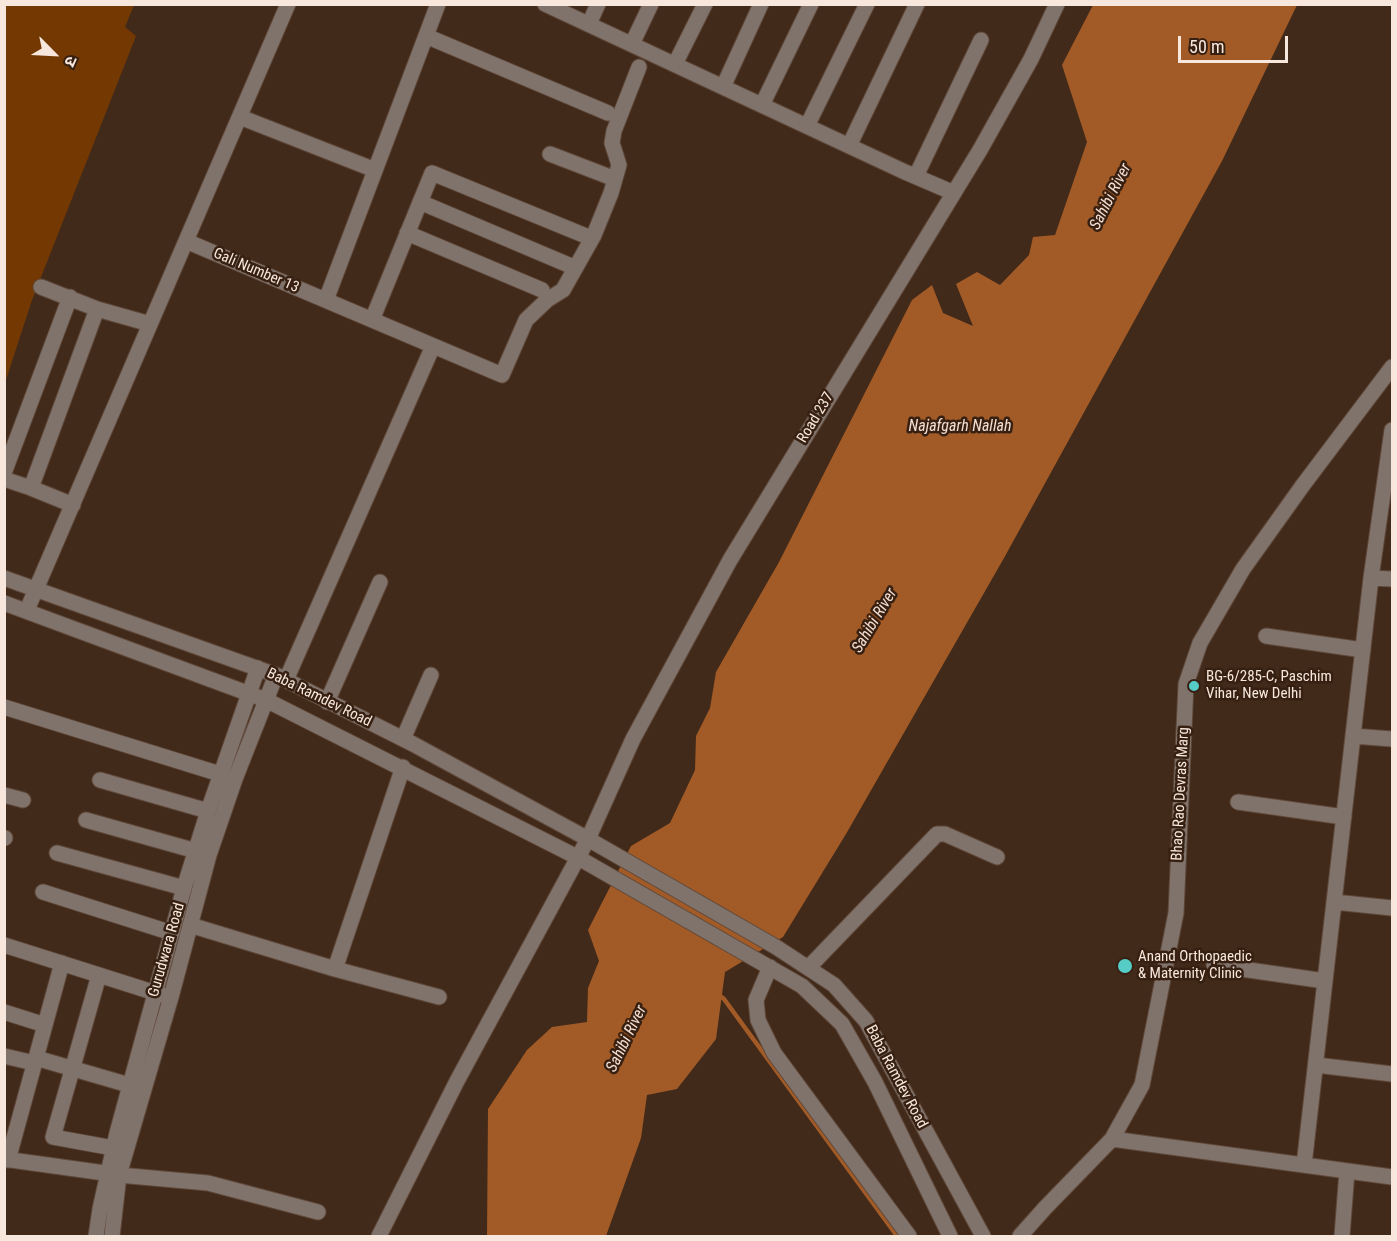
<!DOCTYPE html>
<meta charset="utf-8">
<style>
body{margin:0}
#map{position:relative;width:1397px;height:1241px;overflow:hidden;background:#422a1a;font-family:"Roboto Condensed","Noto Sans Devanagari",sans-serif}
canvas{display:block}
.frame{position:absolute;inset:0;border:6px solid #f7e7dd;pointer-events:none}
.north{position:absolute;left:24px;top:24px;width:60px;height:60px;-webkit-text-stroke:4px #372011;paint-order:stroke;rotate:114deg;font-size:16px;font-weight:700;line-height:24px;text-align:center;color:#f7e7dd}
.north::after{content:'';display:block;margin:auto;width:21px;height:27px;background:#f7e7dd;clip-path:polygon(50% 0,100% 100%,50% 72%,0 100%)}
.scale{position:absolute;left:1178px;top:36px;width:110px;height:27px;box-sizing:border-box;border:3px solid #f7e7dd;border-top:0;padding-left:8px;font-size:18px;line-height:21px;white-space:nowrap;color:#f7e7dd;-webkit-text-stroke:4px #372011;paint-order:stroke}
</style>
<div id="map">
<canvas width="1397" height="1241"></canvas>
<div class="frame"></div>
<div class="north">उ</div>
<div class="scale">50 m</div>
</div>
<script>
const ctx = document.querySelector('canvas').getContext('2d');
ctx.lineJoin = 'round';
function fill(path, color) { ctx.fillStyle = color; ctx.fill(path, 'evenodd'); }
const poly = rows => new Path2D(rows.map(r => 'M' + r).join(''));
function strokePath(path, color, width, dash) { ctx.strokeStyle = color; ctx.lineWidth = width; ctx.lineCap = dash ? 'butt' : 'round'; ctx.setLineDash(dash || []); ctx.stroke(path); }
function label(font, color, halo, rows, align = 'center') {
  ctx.font = font + ' "Roboto Condensed",sans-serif'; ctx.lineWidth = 5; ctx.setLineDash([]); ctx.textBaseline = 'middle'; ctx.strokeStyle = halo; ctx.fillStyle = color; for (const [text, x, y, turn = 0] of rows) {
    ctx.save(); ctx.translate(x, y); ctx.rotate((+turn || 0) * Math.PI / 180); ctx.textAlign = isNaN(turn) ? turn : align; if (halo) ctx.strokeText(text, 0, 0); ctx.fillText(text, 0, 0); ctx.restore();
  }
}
fill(poly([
 [5,5,134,5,125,27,136,36,32,300,5,383]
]), '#743903');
fill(poly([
 [1093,5,1297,5,1222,161,1004,558,846,834,783,937,725,972,716,1039,677,1089,647,1095,641,1138,606,1236,487,1236,488,1109,527,1050,552,1027,587,1022,588,988,599,961,588,930,631,846,670,823,695,770,696,736,710,708,716,672,779,562,912,300,932,285,943,313,973,326,956,284,977,272,1000,285,1029,255,1033,237,1055,235,1087,142,1062,65]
]), '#a25b26');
strokePath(poly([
 [719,995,724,999,897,1236]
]), '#a25b26', 4.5);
const minor = poly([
 [545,4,905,172,954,193],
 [589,24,598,4],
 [426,36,608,113],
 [632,44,651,4],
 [675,64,705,4],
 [723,87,761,4],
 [762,105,811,4],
 [240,117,375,170],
 [807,126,867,4],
 [849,146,917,4],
 [550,154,615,179],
 [916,176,981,40],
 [420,202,571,266],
 [407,233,542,290],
 [186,241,502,375,526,320,547,300,563,290,594,235,611,193,619,165,612,143,614,131,639,67],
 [41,287,97,309,150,324],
 [326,300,438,4],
 [372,320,432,173,586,236],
 [4,473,70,297],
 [4,479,31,488,97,309],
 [31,488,73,505],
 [4,578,276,675,413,744,588,839,776,947,834,985,866,1021,983,1236],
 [1371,578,1392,579],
 [4,603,266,700,577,857,802,986,842,1024,875,1082,950,1236],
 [27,610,288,4],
 [1266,636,1363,650],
 [286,680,433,346],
 [327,702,380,582],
 [4,707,220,774],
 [1353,736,1392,739],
 [403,739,431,675],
 [100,780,208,811],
 [4,795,23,800],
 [1238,802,1344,817],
 [86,820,196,851],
 [4,838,5,838],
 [57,853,184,888],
 [43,892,172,933],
 [1334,902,1392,908],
 [190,925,335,969,439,997],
 [4,945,162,995],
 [1214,965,1325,981],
 [770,967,756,1000,758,1020,774,1053,909,1236],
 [808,968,937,834,945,834,997,857],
 [335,969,403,767],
 [99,975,53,1137,113,1148],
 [4,1012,45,1025],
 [4,1056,34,1063],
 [36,1058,129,1085],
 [1316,1065,1392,1074],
 [1112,1139,1392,1177],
 [4,1159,119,1175,208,1183,318,1212],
 [8,1160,62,963],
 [1304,1165,1371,578,1392,430],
 [96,1236,100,1209,117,1133,184,888,208,811,258,668],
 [112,1236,119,1175,171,997,209,855,235,779,276,675],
 [379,1236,457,1081,588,839,633,739,730,560,980,150,1031,59,1057,4],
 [1020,1236,1045,1208,1112,1139,1142,1085,1176,913,1186,684,1200,643,1243,569,1303,485,1392,367],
 [1342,1236,1347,1171]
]);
strokePath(minor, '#5f4839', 17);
strokePath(minor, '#80736c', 15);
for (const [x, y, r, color] of [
 [1194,686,6,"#55cdc6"],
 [1125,966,8,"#55cdc6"]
]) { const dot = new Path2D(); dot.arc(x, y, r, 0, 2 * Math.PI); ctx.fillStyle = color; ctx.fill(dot); strokePath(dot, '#372011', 2); }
label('15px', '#f7e7dd', '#372011', [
 ["Gali Number 13",256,271,23],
 ["Road 237",816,418,-59],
 ["Baba Ramdev Road",319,698,26],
 ["Bhao Rao Devras Marg",1181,794,-87],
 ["Gurudwara Road",167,950,-74],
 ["Baba Ramdev Road",896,1077,62]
]);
label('15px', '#f7e7dd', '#372011', [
 ["BG-6/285-C, Paschim",1206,677],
 ["Vihar, New Delhi",1206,694],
 ["Anand Orthopaedic",1138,957],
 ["& Maternity Clinic",1138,974]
], 'left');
label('italic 16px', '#f4dfd2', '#372011', [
 ["Sahibi River",1111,197,-63],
 ["Najafgarh Nallah",960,427],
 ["Sahibi River",875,621,-59],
 ["Sahibi River",627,1039,-64]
]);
</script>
